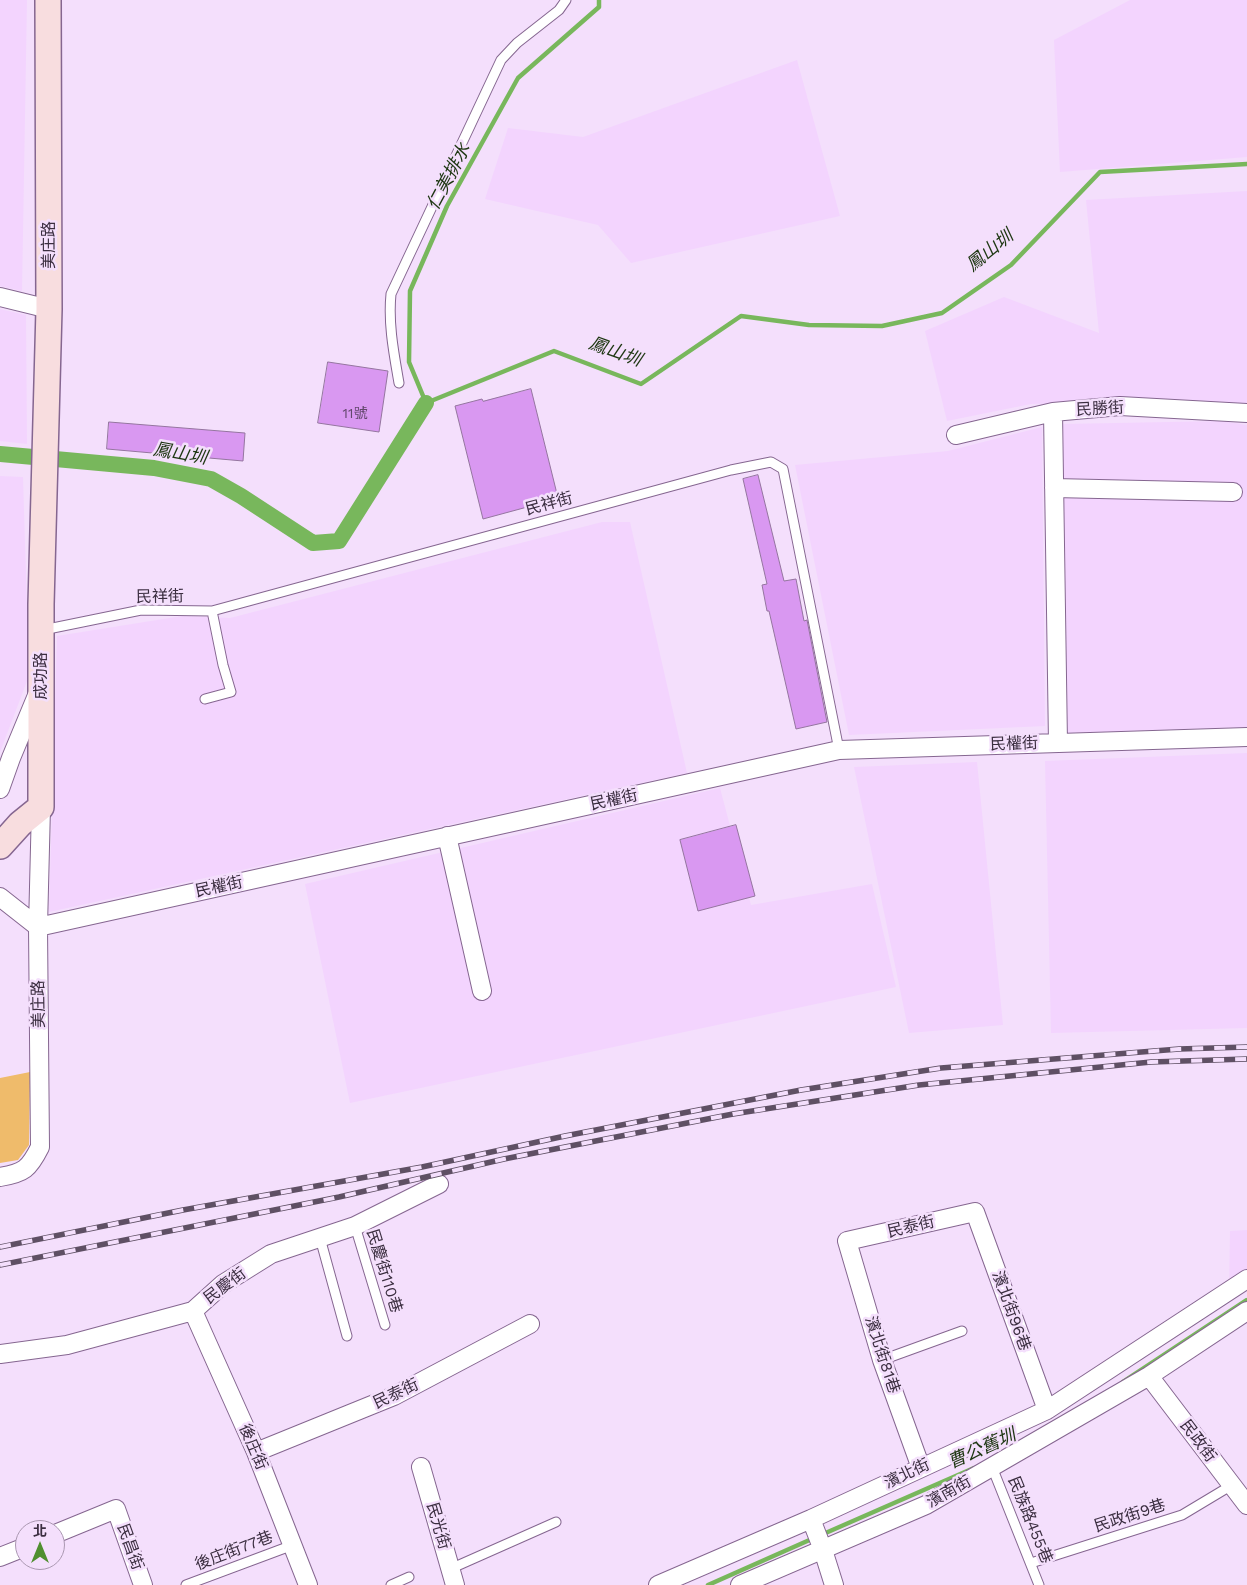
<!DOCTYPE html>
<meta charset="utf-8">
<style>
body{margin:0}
#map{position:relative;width:1247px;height:1585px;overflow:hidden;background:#f4dffc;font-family:"Work Sans","Noto Sans TC",sans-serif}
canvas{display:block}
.north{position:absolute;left:15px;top:1520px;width:50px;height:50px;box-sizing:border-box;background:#f4dffc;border:1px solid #aa98b1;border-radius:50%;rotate:0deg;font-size:14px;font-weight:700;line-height:20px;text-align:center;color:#3b2e40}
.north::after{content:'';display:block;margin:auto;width:18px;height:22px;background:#508f30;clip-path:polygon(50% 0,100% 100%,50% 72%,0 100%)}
</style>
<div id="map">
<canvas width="1247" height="1585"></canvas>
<div class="north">北</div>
</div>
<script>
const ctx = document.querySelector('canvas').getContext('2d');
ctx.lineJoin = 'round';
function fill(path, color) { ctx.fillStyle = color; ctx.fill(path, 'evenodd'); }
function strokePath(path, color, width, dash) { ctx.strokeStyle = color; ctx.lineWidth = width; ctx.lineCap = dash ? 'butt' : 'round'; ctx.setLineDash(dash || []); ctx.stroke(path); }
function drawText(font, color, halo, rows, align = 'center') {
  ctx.font = font + ' "Work Sans","Noto Sans TC",sans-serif'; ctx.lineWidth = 5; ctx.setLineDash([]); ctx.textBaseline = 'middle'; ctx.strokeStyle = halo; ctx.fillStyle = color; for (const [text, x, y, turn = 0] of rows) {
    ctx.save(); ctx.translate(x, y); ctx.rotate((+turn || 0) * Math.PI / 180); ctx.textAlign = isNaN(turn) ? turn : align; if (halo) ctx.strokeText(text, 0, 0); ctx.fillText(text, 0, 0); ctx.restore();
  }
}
fill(new Path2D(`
 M0,0H27L22,291L0,286Z
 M1130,0H1247V157L1060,172L1054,40Z
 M797,60L840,216L631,263L598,225L485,199L508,128L583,137Z
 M1247,191V409L1196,401L1031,404L947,421L925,331L1004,297L1099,333L1086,200Z
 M0,309L26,315L27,444L0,441Z
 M1222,421L1247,425V727L1068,733L1063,424Z
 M1042,427L1045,726L849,735L795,465L948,451Z
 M0,476L23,477L29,676L0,752Z
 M602,522H630L687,773L49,912L57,636L182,616L230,618Z
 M1247,753V1028L1051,1033L1045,761Z
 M977,762L1003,1025L909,1033L854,767Z
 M720,788L751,905L872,884L896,987L350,1103L305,884Z
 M1247,1230V1283L1229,1293L1230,1231Z`), '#f3d4fe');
fill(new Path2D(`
 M30,1072L29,1145L18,1160L0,1163V1078Z`), '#efbb6b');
strokePath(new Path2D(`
 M599,0V7L518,78L447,206L410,291L409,362L426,403L554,351L641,384L741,316L809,325L882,326L942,313L1011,265L1100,172L1247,164
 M1123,1382L1247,1300
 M821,1535L974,1468
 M708,1585L814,1538`), '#78b75c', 4.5);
strokePath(new Path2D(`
 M0,454L154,468L211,479L241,496L313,543L339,541L426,403`), '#78b75c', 16);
const building = new Path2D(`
 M328,362L388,371L379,432L318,423Z
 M531,389L559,502L532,509L531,506L483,519L455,406L482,399L483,401Z
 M109,422L245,433L243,461L107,449Z
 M758,475L784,581L796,579L804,621L807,620L827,722L796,729L769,611H767L762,585L767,584L743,479Z
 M736,825L755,896L698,911L680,840Z`);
fill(building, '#d998f1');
strokePath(building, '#94759f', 1);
const lane = new Path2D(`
 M399,383C394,354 388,324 391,294L501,60L517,43L559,10L566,0
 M43,630L141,610L212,611L731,470L771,462L783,469L839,750
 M205,699L231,692L223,665L212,611
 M355,1226L385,1325
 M320,1238L347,1336
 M882,1360L962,1331
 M992,1467L1039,1585
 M1031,1563L1182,1515L1232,1485
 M450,1569L556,1522
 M186,1585L293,1545
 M391,1585L409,1577`);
const street = new Path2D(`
 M0,297L49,309
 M1053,412L1058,743
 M956,435L1053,412L1120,406L1247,413
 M1054,488L1233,492
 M0,789L11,758L38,693
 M447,836L482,991
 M0,897L38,927L839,750L1247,737
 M0,1177C24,1173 29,1169 40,1147L38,927L41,807
 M193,1311L256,1452L308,1585
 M0,1354L67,1345L193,1311L223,1284L271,1254L355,1226L439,1184
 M1149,1376L1247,1505
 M256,1452L394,1396L530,1324
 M421,1467L455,1585
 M921,1468L882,1360L847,1241L975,1212L1047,1410
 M811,1519L823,1550L834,1585
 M55,1534L116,1509L143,1585
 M0,1557L25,1547
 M658,1585L811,1519L1047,1410L1247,1279
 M740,1585L926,1505L1149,1376L1247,1311`);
const secondary = new Path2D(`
 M0,846L20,824L41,807V604L49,309L48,0`);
strokePath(lane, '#856690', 11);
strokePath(street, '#856690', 20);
strokePath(secondary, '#856690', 28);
strokePath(lane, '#fff', 9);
strokePath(street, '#fff', 18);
strokePath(secondary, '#f8dddf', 25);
const rail = new Path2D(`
 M0,1247L183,1210L422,1167L565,1136L801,1090L941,1068L1179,1049L1247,1047
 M0,1265L339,1197L504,1159L733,1114L919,1085L1151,1062L1247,1059`);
strokePath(rail, '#5f5064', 5.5);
strokePath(rail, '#f4dffc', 4, [11]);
drawText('14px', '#62486c', null, [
 ["11號",355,414]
]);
drawText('16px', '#3b2e40', '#f4dffc', [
 ["美庄路",49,245,-90],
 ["民勝街",1100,409,-3],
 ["民祥街",549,504,-15],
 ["民祥街",160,597,-1],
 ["成功路",41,676,-90],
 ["民權街",1014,744,-2],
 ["民權街",614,800,-12],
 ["民權街",219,887,-12],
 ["美庄路",39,1004,-91],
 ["民泰街",911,1227,-13],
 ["民慶街110巷",384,1271,73],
 ["民慶街",225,1286,-37],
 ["濱北街96巷",1011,1311,70],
 ["濱北街81巷",882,1355,72],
 ["民泰街",396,1394,-25],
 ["民政街",1198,1441,53],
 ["後庄街",253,1447,67],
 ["濱北街",907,1474,-25],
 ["濱南街",949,1492,-29],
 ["民政街9巷",1130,1516,-18],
 ["民族路455巷",1030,1520,68],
 ["民光街",438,1526,74],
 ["民昌街",130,1547,70],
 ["後庄街77巷",234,1551,-21]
]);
drawText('italic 18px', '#1e3712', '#f4dffc', [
 ["仁美排水",449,177,-62],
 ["鳳山圳",990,251,-39],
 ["鳳山圳",615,352,20],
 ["鳳山圳",180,454,10],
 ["曹公舊圳",982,1449,-24]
]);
</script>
